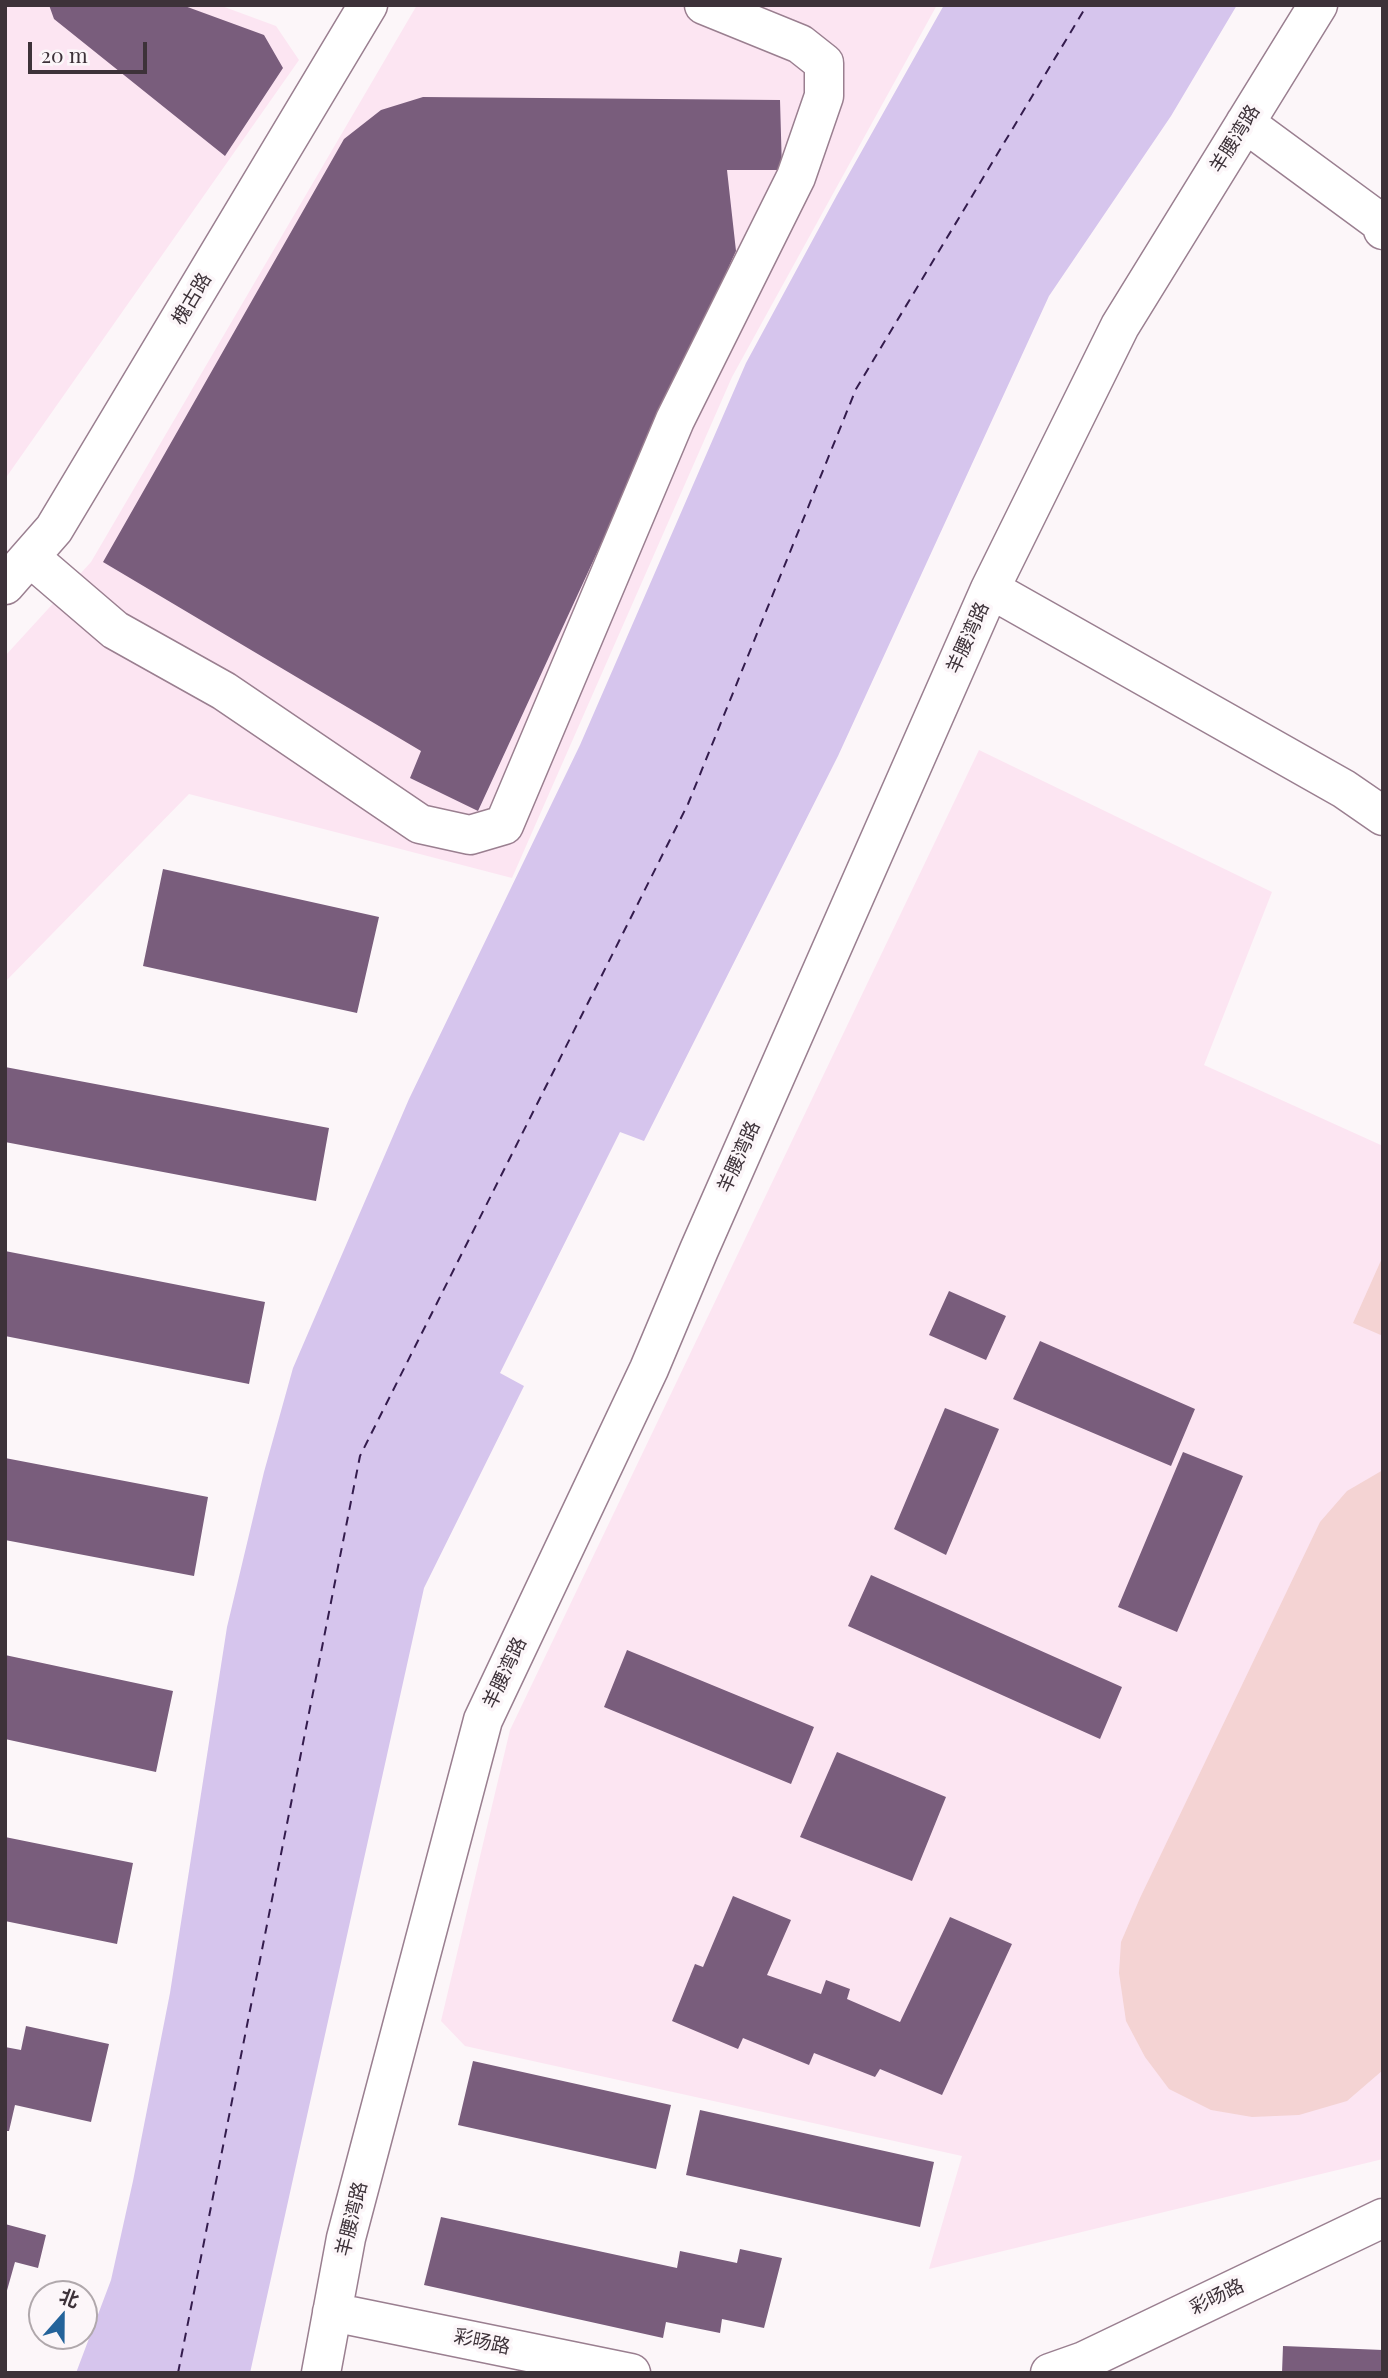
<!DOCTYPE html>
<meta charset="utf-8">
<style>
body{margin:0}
#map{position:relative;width:1388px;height:2378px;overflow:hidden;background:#fcf6f9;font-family:"Playfair Display","Noto Sans SC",serif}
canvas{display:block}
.frame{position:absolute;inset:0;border:7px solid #3d3239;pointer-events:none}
.north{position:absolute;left:28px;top:2280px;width:70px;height:70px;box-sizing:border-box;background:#fcf6f9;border:2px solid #b0a8ac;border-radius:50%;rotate:21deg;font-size:19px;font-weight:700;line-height:28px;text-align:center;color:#3d3239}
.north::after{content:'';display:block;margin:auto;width:24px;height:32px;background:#24639a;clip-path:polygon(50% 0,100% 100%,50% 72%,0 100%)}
.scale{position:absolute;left:28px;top:42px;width:119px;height:32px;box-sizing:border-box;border:4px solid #3d3239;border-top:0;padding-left:9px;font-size:21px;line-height:24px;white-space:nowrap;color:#3d3239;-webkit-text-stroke:5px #fcf6f9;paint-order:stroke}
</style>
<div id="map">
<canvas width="1388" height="2378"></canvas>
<div class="frame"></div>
<div class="north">北</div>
<div class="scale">20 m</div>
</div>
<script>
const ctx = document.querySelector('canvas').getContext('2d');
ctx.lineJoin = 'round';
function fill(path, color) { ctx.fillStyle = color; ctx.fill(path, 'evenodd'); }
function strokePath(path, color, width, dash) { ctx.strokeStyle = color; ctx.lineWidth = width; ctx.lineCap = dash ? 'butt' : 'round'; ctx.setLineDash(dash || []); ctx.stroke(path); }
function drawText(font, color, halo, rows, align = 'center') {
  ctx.font = font + ' "Playfair Display","Noto Sans SC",serif'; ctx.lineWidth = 7; ctx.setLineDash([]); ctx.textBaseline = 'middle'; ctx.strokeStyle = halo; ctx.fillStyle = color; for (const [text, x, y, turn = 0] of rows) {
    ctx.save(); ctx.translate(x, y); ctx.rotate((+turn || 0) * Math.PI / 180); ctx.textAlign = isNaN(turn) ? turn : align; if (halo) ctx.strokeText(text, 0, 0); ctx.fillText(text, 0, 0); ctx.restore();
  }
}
fill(new Path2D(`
 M5,5H219L276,26L299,60L5,479Z
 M417,5H937L732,377L512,878L189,794L5,982V656L91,562Z
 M979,750L1272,892L1204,1065L1383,1146V2159L929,2269L962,2156L465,2046L441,2021L510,1730Z`), '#fce5f2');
fill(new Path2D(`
 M1383,1256V1336L1353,1323Z
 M1383,1470V2070L1347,2101L1299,2115L1252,2117L1211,2110L1169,2089L1145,2057L1126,2021L1119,1973L1121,1942L1140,1898L1320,1522L1347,1491Z`), '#f4d3d3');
fill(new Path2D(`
 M944,5H1237L1171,116L1049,296L838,756L644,1141L620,1132L500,1373L524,1386L424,1588L250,2373H76L111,2280L133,2181L170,1993L227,1627L264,1472L293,1368L409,1099L580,745L746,363L837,195Z`), '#d6c5ed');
strokePath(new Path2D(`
 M178,2373L360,1456L688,804L856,389L1087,5`), '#341c4d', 2, [9, 7]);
fill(new Path2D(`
 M49,5H182L264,35L283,68L225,156L54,19Z
 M423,97L780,100L782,170H727L736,251L478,811L410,778L421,751L103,562L344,139L381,110Z
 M163,869L379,917L357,1013L143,966Z
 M5,1067L329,1128L316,1201L5,1142Z
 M5,1251L265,1302L249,1384L5,1336Z
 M949,1291L1006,1316L986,1360L929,1335Z
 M1040,1341L1195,1409L1171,1466L1013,1399Z
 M945,1408L999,1429L946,1555L894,1529Z
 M1183,1452L1243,1476L1177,1632L1118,1607Z
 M5,1458L208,1497L194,1576L5,1540Z
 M871,1575L1122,1687L1100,1739L848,1626Z
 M627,1650L814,1727L791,1784L604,1707Z
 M5,1655L173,1691L156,1772L5,1739Z
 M837,1752L946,1797L912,1881L800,1837Z
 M5,1837L133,1863L117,1944L5,1921Z
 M733,1896L791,1920L767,1975L821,1994L826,1980L850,1989L847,1999L900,2022L950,1917L1012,1944L942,2095L880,2069L875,2077L814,2053L809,2065L743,2038L738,2049L672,2021L695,1964L703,1967Z
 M26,2026L109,2044L91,2122L15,2105L9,2131H5V2047L21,2050Z
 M473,2061L671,2105L656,2169L458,2125Z
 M700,2110L934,2162L920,2227L686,2175Z
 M441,2217L677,2268L680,2251L737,2263L740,2249L782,2258L764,2328L722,2319L720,2333L666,2322L663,2338L424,2285Z
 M5,2224L46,2235L38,2268L15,2262L6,2294Z
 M1283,2346L1383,2350V2373H1282Z`), '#795d7c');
const minor = new Path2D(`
 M1245,123L1381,223L1383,230
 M31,558L115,630L224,691L420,824L470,835L504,825L675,420L796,177L824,96V63L800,44L704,5
 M5,585L54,529L368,5
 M990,589L1344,789L1383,816
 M332,2312L631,2373
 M321,2373L346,2238L483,1720L649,1369L699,1250L990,589L1120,326L1318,5
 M1050,2373L1084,2361L1383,2218`);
strokePath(minor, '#9a7f90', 41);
strokePath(minor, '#fff', 38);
drawText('19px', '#3d3239', '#fcf6f9', [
 ["羊腰湾路",1235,139,-58],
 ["槐古路",192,299,-59],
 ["羊腰湾路",968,638,-66],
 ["羊腰湾路",739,1157,-66],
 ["羊腰湾路",505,1673,-65],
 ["羊腰湾路",352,2219,-76],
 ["彩旸路",1217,2297,-26],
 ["彩旸路",482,2342,12]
]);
</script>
